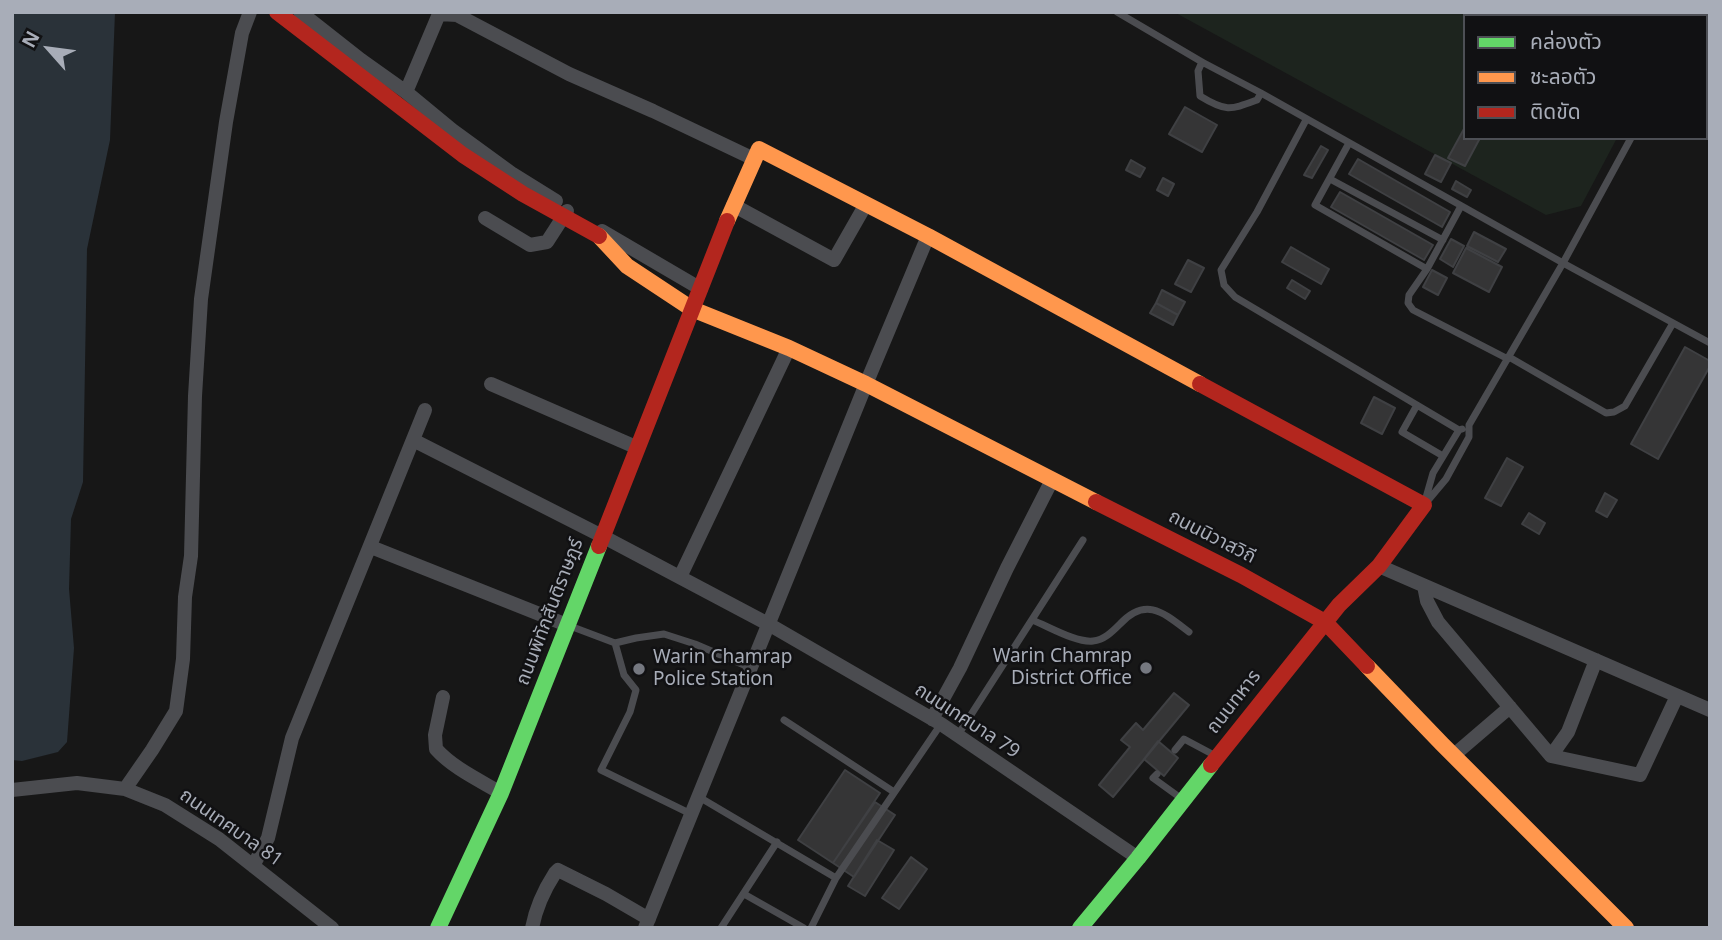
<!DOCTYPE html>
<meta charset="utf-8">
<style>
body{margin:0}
#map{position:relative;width:1722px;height:940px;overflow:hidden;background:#171717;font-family:"Noto Sans","Noto Sans Thai",sans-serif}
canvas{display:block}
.frame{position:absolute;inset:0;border:14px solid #a8adb8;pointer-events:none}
.legend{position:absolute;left:1463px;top:14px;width:245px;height:126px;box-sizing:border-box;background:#111113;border:2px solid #4d4f55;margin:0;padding:9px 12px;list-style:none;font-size:21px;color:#a8adb8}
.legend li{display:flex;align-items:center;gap:14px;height:35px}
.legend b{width:35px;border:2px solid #4d4f55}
.north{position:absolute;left:14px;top:14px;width:70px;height:70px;-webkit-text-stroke:5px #111113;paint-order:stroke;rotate:298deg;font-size:19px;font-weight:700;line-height:28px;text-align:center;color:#a8adb8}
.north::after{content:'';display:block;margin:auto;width:24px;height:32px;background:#a8adb8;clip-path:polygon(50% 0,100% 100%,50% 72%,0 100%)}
</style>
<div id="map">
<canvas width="1722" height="940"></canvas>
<div class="frame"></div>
<ul class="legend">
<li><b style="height:9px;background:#63d668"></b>คล่องตัว</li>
<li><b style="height:9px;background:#ff974d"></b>ชะลอตัว</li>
<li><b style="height:9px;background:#b3261e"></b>ติดขัด</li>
</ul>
<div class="north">N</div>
</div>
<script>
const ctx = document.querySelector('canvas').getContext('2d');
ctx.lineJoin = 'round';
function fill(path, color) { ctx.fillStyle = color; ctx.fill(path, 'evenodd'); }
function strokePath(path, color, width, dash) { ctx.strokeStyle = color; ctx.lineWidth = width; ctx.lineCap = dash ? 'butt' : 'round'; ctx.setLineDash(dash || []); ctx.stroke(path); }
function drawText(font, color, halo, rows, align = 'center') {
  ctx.font = font + ' "Noto Sans","Noto Sans Thai",sans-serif'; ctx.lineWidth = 5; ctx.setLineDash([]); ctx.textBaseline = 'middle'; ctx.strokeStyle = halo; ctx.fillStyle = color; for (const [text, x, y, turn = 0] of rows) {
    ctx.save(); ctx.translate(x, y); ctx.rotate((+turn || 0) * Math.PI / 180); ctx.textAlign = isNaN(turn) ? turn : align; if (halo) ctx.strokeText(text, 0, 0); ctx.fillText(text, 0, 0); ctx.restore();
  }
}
fill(new Path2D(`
 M1174,12H1685L1683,16H1465V138H1617L1581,206L1546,215Z`), '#1d241e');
fill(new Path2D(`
 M12,12H115L110,140L87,249L83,482L71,519L69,589L74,648L67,742L58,752L22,761L12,760Z`), '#2a3239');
const building = new Path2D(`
 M1185,107L1217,125L1202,152L1169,134Z
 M1465,127V138H1480L1465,166L1448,158Z
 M1321,146L1328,150L1312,178L1304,175Z
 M1435,155L1451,163L1441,182L1425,174Z
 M1358,159L1450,212L1442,227L1349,174Z
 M1131,160L1145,168L1140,177L1126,170Z
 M1163,178L1174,184L1168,196L1157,190Z
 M1456,181L1471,190L1467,197L1452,189Z
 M1340,192L1433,245L1424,260L1331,207Z
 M1474,232L1506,249L1498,262L1467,246Z
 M1451,239L1464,246L1453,267L1440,259Z
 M1291,247L1329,269L1321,284L1282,262Z
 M1466,248L1502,267L1489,292L1453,273Z
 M1188,260L1204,268L1191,292L1175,284Z
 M1432,270L1447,278L1438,295L1423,287Z
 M1292,280L1310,291L1305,299L1287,288Z
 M1162,290L1185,302L1178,315L1156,303Z
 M1156,303L1178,315L1173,325L1150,313Z
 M1685,347L1710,361V366L1658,459L1631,444Z
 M1374,397L1395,408L1382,434L1361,423Z
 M1507,458L1523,467L1501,506L1485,498Z
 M1605,493L1617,500L1607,517L1596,511Z
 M1529,513L1545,523L1539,534L1522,524Z
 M1174,693L1189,705L1113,797L1099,785L1130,747L1121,740L1136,723L1143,730Z
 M1158,741L1178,758L1164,776L1144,759Z
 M845,770L880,793L833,863L798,840Z
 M875,802L895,815L854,877L833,863Z
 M877,840L894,850L865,896L848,886Z
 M911,857L927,869L899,909L882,898Z`);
fill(building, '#353536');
strokePath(building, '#3f4043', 2);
strokePath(new Path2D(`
 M1117,12L1202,62L1261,93L1563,263L1710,343
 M1697,16L1699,12
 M1202,62L1198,71L1200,96C1226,112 1230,110 1257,100L1261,93
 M1706,67L1710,69
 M1306,120L1257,212L1221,270L1224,285L1235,297L1459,430
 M1349,143L1315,205L1427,269
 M1330,179L1443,240
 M1461,206L1427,269L1409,295L1408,303L1413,310L1508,359
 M1509,357L1606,413L1614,412L1625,406L1673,323
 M1417,405L1402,432L1443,456
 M1425,501L1433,473L1459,430L1462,429
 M1425,504L1446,479L1469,437V425L1563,263L1631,138
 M1032,620C1048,626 1076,643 1093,641C1104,640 1112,632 1120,624C1146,596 1164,613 1189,632
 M570,626L615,643L636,638L664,634L695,644L751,668
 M615,643L624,675L636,690L630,712L601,770L691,814
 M784,720L894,792
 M958,735L1083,540
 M1175,750L1184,739L1214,755
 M1157,774L1153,778L1182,799
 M699,797L836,878L941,724
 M744,894L804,928
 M721,928L777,842
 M811,928L836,878`), '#4b4c50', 7);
strokePath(new Path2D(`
 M300,12L361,60L406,92L452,130L511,173L556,201
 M406,92L439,14L457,15L569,74L653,111L754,159
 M733,205L834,260L866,204
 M485,218L530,245L547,242L567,211
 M602,231L701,289
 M491,384L638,448
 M413,440L602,536L770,625L941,724L1138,858
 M371,547L567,625
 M1379,566L1710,710
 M680,577L789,348
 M1424,586L1427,601L1438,622L1551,756L1568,732L1596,660
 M443,697L435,735L436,749C453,768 479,780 501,793
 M932,719L960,668L1007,568L1052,480
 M1454,755L1510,707
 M1551,756L1640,775L1677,696
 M125,789L152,750L176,711L183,659L185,597L191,556L195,396L201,299L226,122L242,33L250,12
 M12,790L77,783L125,789L165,805L219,839L332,928
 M253,866L268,838L292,738L425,410
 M532,928C536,907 544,890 555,873L558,870L606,894L649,919
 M645,928L866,384L928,236`), '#4b4c50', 14);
strokePath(new Path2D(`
 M438,928L501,793L599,546
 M1080,928L1138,858L1211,765`), '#63d668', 16);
strokePath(new Path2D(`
 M727,221L759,149L928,236L1200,384
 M599,236L627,266L692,309L789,348L866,384L1096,502
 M1367,666L1442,744L1626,928`), '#ff974d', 16);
strokePath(new Path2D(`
 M1200,384L1424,505L1379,566L1339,605L1211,765
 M1096,502L1241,575L1325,622L1367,666
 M599,546L727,221`), '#b3261e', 16);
strokePath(new Path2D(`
 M277,12L463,155L523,194L599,236`), '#b3261e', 16);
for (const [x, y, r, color] of [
 [1146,668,7,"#757880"],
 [639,669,7,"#757880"]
]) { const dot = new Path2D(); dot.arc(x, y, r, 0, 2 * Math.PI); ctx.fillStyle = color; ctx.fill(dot); strokePath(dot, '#111113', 2.5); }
drawText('19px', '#a8adb8', '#111113', [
 ["ถนนนิวาสวิถี",1212,537,27],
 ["ถนนพิทักสันติราษฎร์",550,612,-69],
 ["ถนนทหาร",1234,702,-52],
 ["ถนนเทศบาล 79",967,721,33],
 ["ถนนเทศบาล 81",231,828,35]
]);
drawText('19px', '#a8adb8', '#111113', [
 ["Warin Chamrap",1132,657],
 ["District Office",1132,679],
 ["Warin Chamrap",653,658,"left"],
 ["Police Station",653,680,"left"]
], 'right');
</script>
